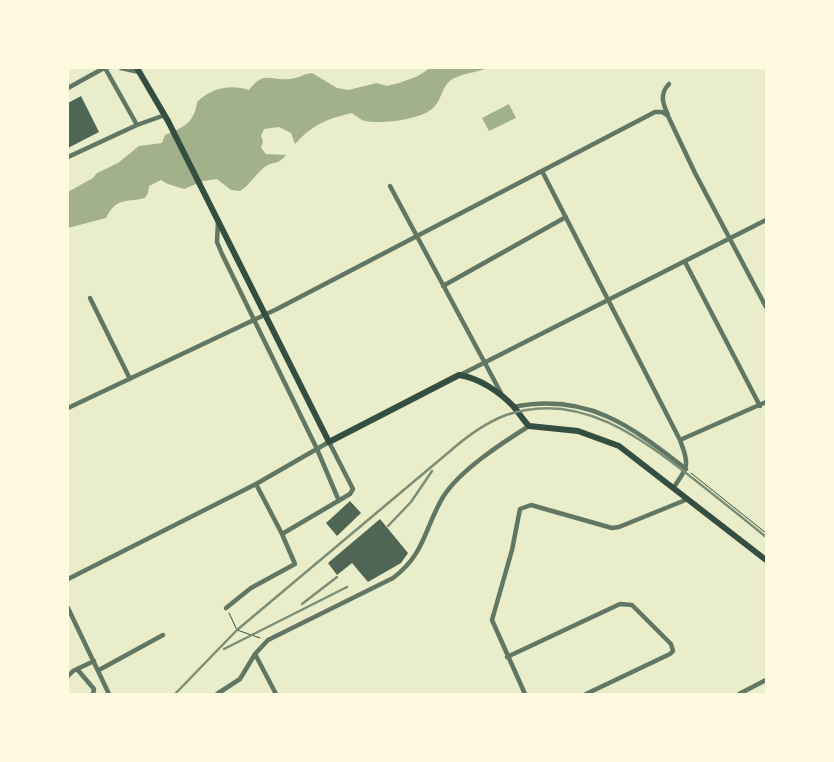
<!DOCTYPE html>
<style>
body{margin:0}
#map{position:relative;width:834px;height:762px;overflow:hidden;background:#e9edc9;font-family:"Golos Text",sans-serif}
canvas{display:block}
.frame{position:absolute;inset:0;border:69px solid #fefae0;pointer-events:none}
</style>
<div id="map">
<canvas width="834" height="762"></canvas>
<div class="frame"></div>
</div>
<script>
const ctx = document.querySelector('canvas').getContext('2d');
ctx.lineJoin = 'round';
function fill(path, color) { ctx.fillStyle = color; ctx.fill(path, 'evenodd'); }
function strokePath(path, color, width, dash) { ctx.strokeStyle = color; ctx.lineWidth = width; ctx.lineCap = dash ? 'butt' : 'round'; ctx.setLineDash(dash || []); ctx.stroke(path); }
fill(new Path2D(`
 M430,68H487C476,73 461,73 451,80C441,87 442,101 432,109C418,120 383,124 365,121C361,120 356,116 352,113C327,119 313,124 295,144L291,133L279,127L264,129L261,136L263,141L261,148L266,154L286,155C278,165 275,161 266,166C256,173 251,184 240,191L231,190L217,179L203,181L184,189L168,184L161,180L149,186L148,193L145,198C124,203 117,197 106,218L68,228V192L93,178L97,173L118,163L139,146L162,143L165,135C183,128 195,122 197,102C212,88 229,84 249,90C264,70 270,81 289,79C296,79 304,74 312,73L337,88L348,90L377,83L387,86L399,83L418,76Z
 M509,104L516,118L489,131L482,118Z`), '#a3b18a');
fill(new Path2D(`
 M81,96L99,132L68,148V103Z
 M350,501L361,513L337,536L326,523Z
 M380,519L408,553L401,563L368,582L352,563L337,575L328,563Z`), '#4f6655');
strokePath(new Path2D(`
 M691,473L766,533
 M229,613L237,630L260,638`), '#344e41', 1);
strokePath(new Path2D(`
 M105,68L137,125
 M121,68L139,72
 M68,88L104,68
 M668,115C663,104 659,94 669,84
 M68,157L137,125L165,115
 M542,171L680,440C689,465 689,465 674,487
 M390,186L501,393
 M218,221L217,242L222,254L317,449L339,501
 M685,262L760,406
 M443,286L566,217
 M90,298L130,379
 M460,375L766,220
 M513,407C587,392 631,426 686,469
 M68,408L277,309L655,112H662L668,116L695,173L766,307
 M680,440L766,402
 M68,579L256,484L329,442L353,489L350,494L282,534L256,484
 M68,608L109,694
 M226,608L251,588L295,564L282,534
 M255,654L276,694
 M507,657L620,604L632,605L671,644L673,651L670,654L586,694
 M77,669L94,689L93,694
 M99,670L163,635
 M68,676L73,671L94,661
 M217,694L240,679L255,654L268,640L393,578C425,554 424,529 443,497C460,470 502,443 529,426
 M525,694L492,620L512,550L520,509L531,505L612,528L619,527L688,499
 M739,694L766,680`), '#617663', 4.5);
strokePath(new Path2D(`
 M137,68L168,121L329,442L459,375C479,378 500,392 514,407C519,413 523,420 529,426L578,431L619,446L766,560`), '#344e41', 6);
strokePath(new Path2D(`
 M388,526L411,502L432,471
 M302,604L337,577
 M224,649L347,587
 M175,694L237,630L449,452C466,437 485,423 506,415C580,390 641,438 695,480C719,499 743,518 766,537`), '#7c8e77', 2.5);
</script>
